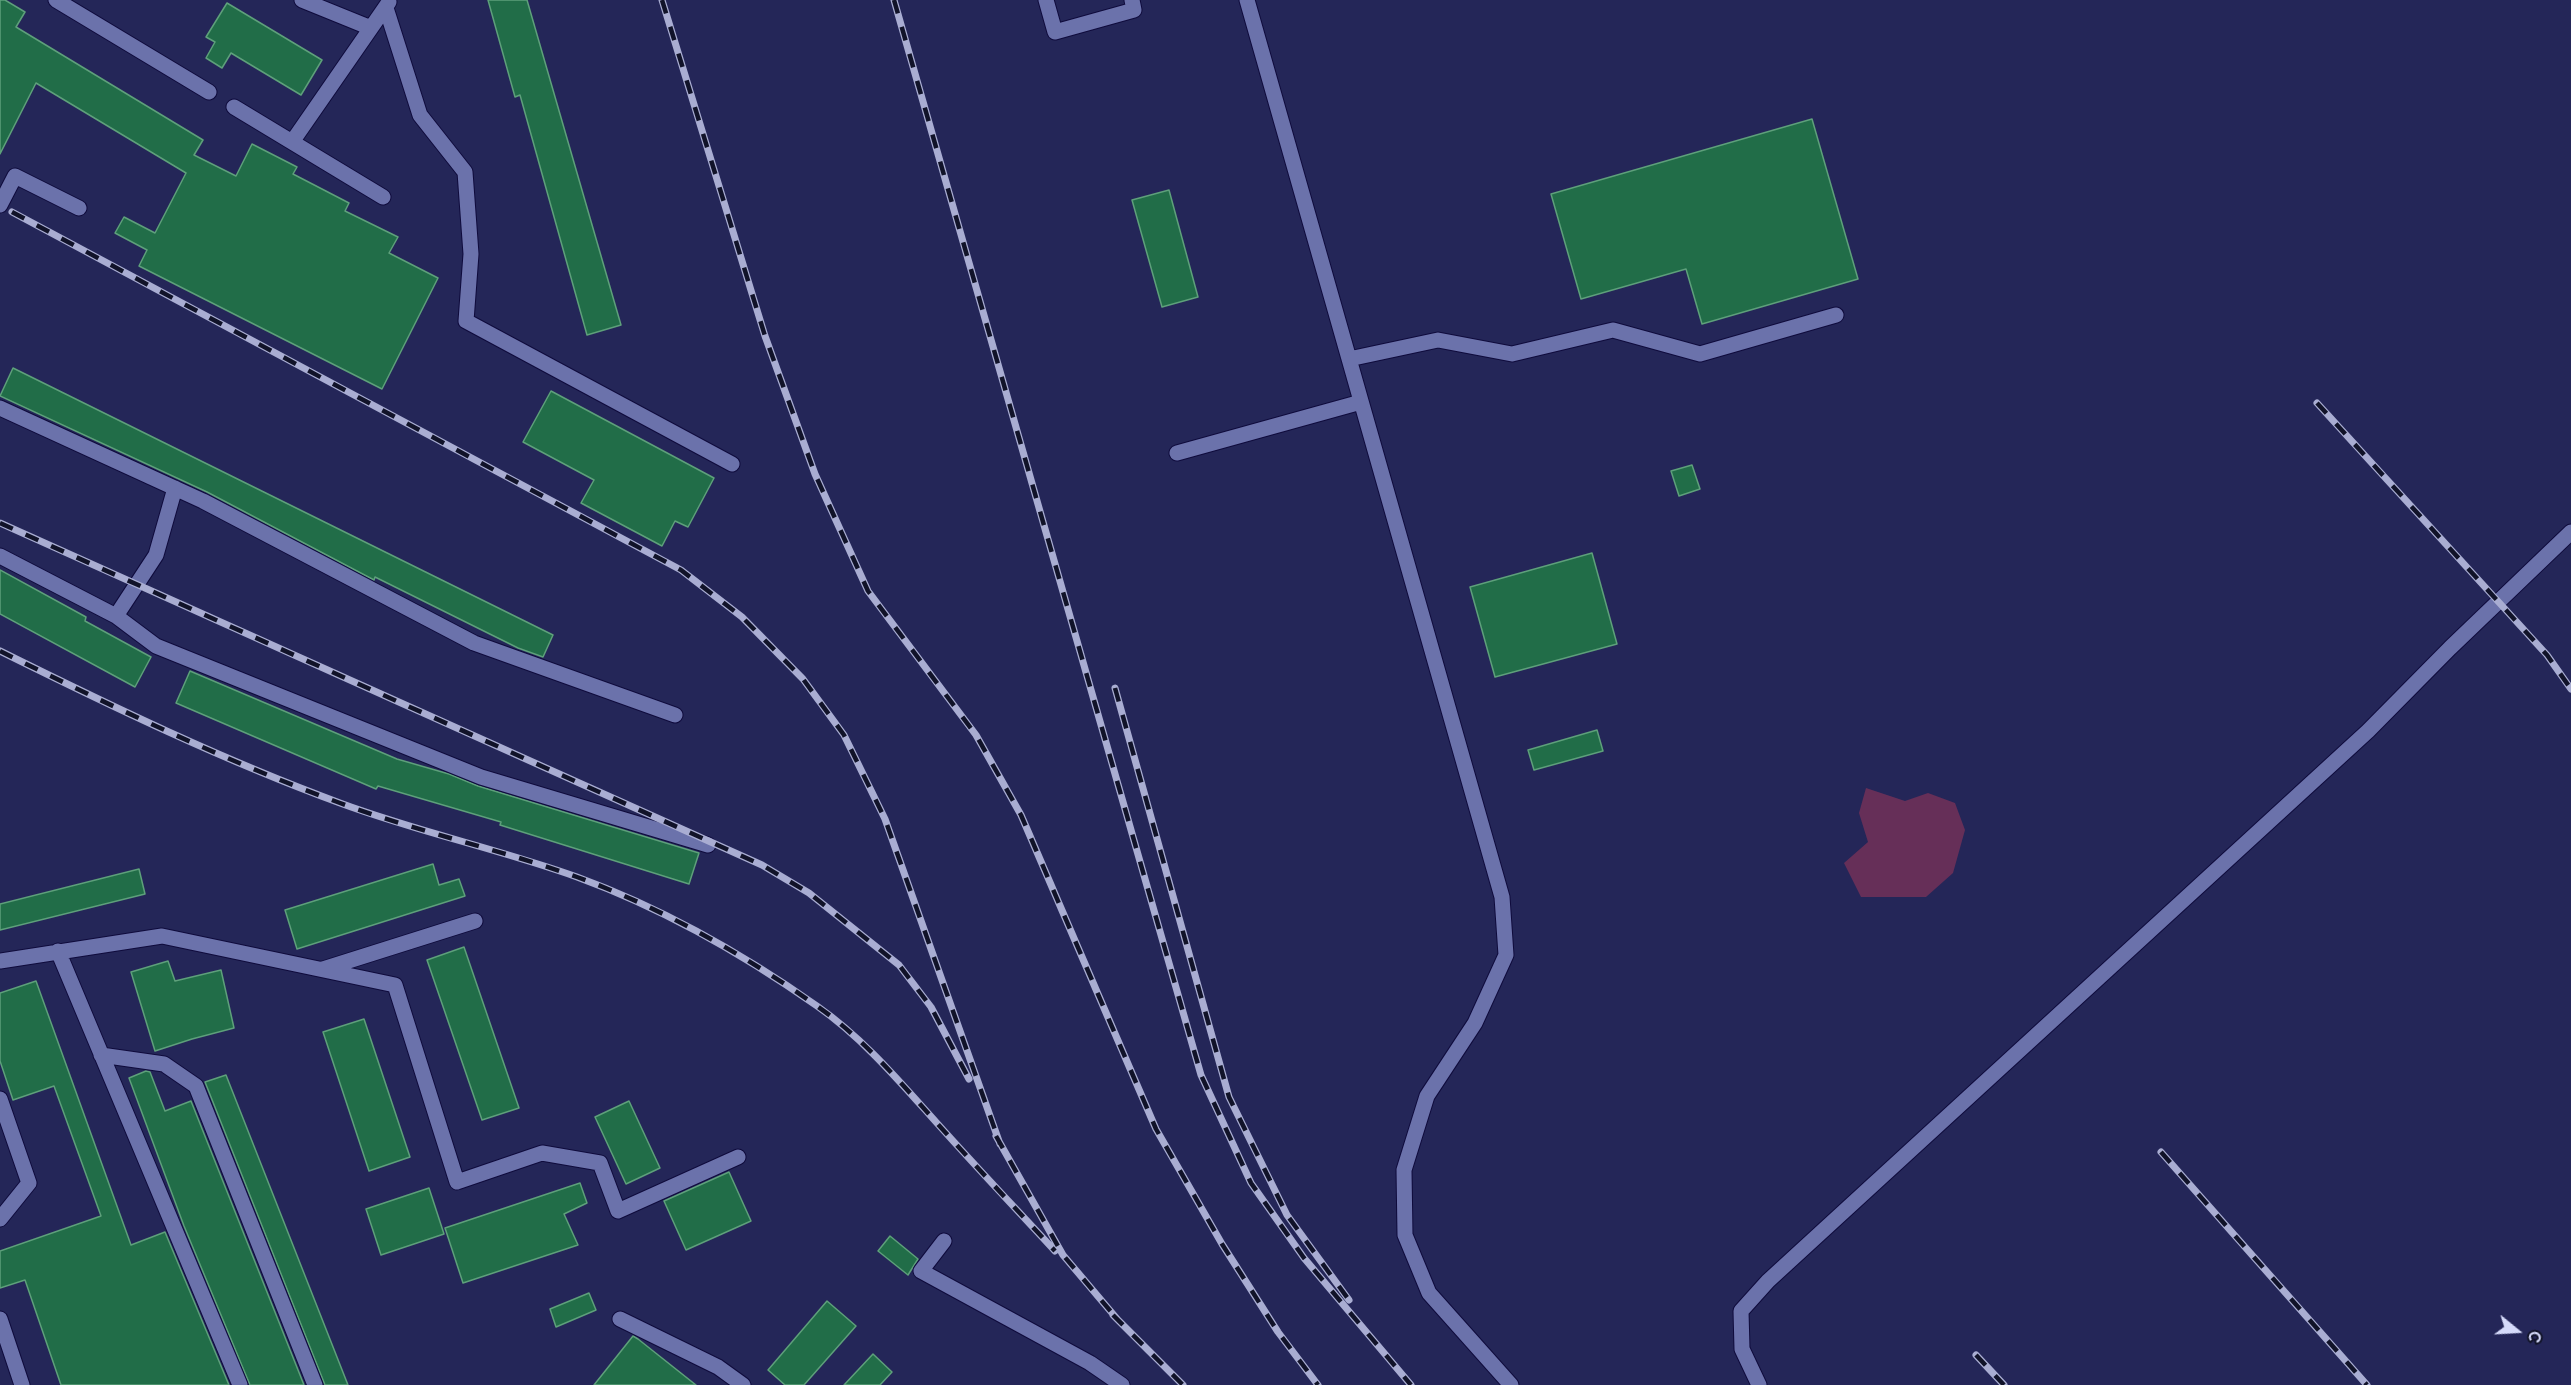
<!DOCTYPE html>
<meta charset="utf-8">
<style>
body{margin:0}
#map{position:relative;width:2571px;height:1385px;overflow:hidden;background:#242658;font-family:Raleway,sans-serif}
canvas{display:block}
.north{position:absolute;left:2487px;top:1301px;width:60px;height:60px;-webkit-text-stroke:4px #111329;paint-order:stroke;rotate:108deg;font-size:16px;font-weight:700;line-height:24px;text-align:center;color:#d5dafa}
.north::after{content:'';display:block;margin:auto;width:21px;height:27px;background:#d5dafa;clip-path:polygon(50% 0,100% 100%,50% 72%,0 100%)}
</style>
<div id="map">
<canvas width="2571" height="1385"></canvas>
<div class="north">С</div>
</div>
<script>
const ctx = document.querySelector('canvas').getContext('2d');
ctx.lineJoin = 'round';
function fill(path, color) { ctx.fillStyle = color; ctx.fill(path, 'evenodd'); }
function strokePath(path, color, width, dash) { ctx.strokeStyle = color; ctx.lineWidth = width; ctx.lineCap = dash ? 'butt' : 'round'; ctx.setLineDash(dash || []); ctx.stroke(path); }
fill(new Path2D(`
 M1866,788L1905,801L1928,793L1955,803L1965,830L1953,873L1926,897H1861L1844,863L1868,842L1859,813Z`), '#662f58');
const building = new Path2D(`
 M0,0H5L25,12L16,27L203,140L194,155L236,176L252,144L297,167L293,174L349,203L345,211L398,237L389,253L438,278L382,389L139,266L147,250L115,233L124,217L155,233L186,173L36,83L0,154Z
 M488,0H527L621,325L587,335L520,95L515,97Z
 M227,3L322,60L301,95L231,53L222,68L206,58L215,42L206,37Z
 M1812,119L1858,279L1702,324L1686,269L1581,299L1551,194Z
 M1169,190L1198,297L1162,307L1132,200Z
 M13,368L553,635L543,657L518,648L375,577L374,580L207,492L0,396Z
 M551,391L714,478L688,527L675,521L662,546L581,503L594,480L523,442Z
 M1692,465L1700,489L1679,496L1671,471Z
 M1592,553L1617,644L1495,677L1470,587Z
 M0,570L86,617L85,621L151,657L135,687L0,614Z
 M190,671L397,759L449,774L478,786L699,853L689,884L500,825L501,822L378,786L376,789L176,703Z
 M1597,730L1603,751L1534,770L1528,750Z
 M433,864L439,885L459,879L465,896L297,949L285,910Z
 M139,869L145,894L0,930V904Z
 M464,947L519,1108L482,1120L427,960Z
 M168,961L175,981L221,970L234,1028L192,1039L155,1051L131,972Z
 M36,981L131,1245L165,1232L229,1385H61L25,1280L0,1288V1251L101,1216L54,1086L13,1100L0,1061V993Z
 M364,1019L410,1157L369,1171L323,1032Z
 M146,1071L150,1072L165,1111L191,1101L304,1385H250L184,1226L129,1078Z
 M226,1075L348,1385H325L205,1082Z
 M629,1101L660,1168L626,1184L595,1117Z
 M729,1172L751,1221L686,1250L664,1201Z
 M580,1183L587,1203L564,1214L578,1245L463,1283L445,1228Z
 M429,1188L444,1234L381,1255L366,1209Z
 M890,1236L918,1259L908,1275L878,1251Z
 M589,1293L596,1310L556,1327L550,1309Z
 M827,1301L856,1326L804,1385H785L768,1370Z
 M633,1336L638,1339L696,1385H594Z
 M873,1354L892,1372L880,1385H844Z`);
fill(building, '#216d48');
strokePath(building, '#5ea07b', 1.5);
const minor = new Path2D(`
 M56,0L209,92
 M302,0L371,28
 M1046,0L1055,32L1134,10L1132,0
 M1247,0L1502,897L1506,955L1475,1023L1427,1096L1404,1170L1405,1235L1429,1293L1511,1385
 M386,8L420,115L465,172L471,254L466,321L732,464
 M234,107L383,197
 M292,142L389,2
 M0,205L15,176L79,208
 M1349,359L1438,340L1512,354L1613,330L1700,354L1836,315
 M0,408L203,501L474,643L675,715
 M1177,453L1361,402
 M0,556L116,616L156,646L481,777L708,845
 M116,616L156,555L175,488
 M58,951L240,1385
 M0,961L162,936L395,985L457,1182L542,1153L600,1163L618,1211L738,1157
 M323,969L475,921
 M101,1055L164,1064L196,1086L315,1385
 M0,1099L29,1183L0,1219
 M944,1241L921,1271L1090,1363L1122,1385
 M0,1319L22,1385
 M620,1319L718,1367L743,1385
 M1759,1385L1742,1349L1741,1311L1768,1281L2368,731L2450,648L2571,532`);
strokePath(minor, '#0f0b3c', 17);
strokePath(minor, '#6b72ab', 15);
const rail = new Path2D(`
 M662,0L765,336L815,474L868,591L976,735L1021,815L1156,1129L1222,1244L1278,1332L1318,1385
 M894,0L1201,1075L1251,1183L1304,1258L1411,1385
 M12,212L681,570L742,617L803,679L844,735L885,819L1000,1144
 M2317,403L2547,655L2571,689
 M0,523L762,865L809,893L899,965L931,1007L969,1079
 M0,651C111,706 223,760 340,803C418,832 499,849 577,877C662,908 743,954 817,1006C867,1041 905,1088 945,1132C981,1172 1018,1211 1055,1251
 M1115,688L1229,1097L1287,1215L1349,1300
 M996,1136L1063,1255L1118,1320
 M2161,1152L2367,1385
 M1113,1315L1183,1385
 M1976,1355L2004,1385`);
strokePath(rail, '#a9add2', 7);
strokePath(rail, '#111329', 4.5, [14]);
</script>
